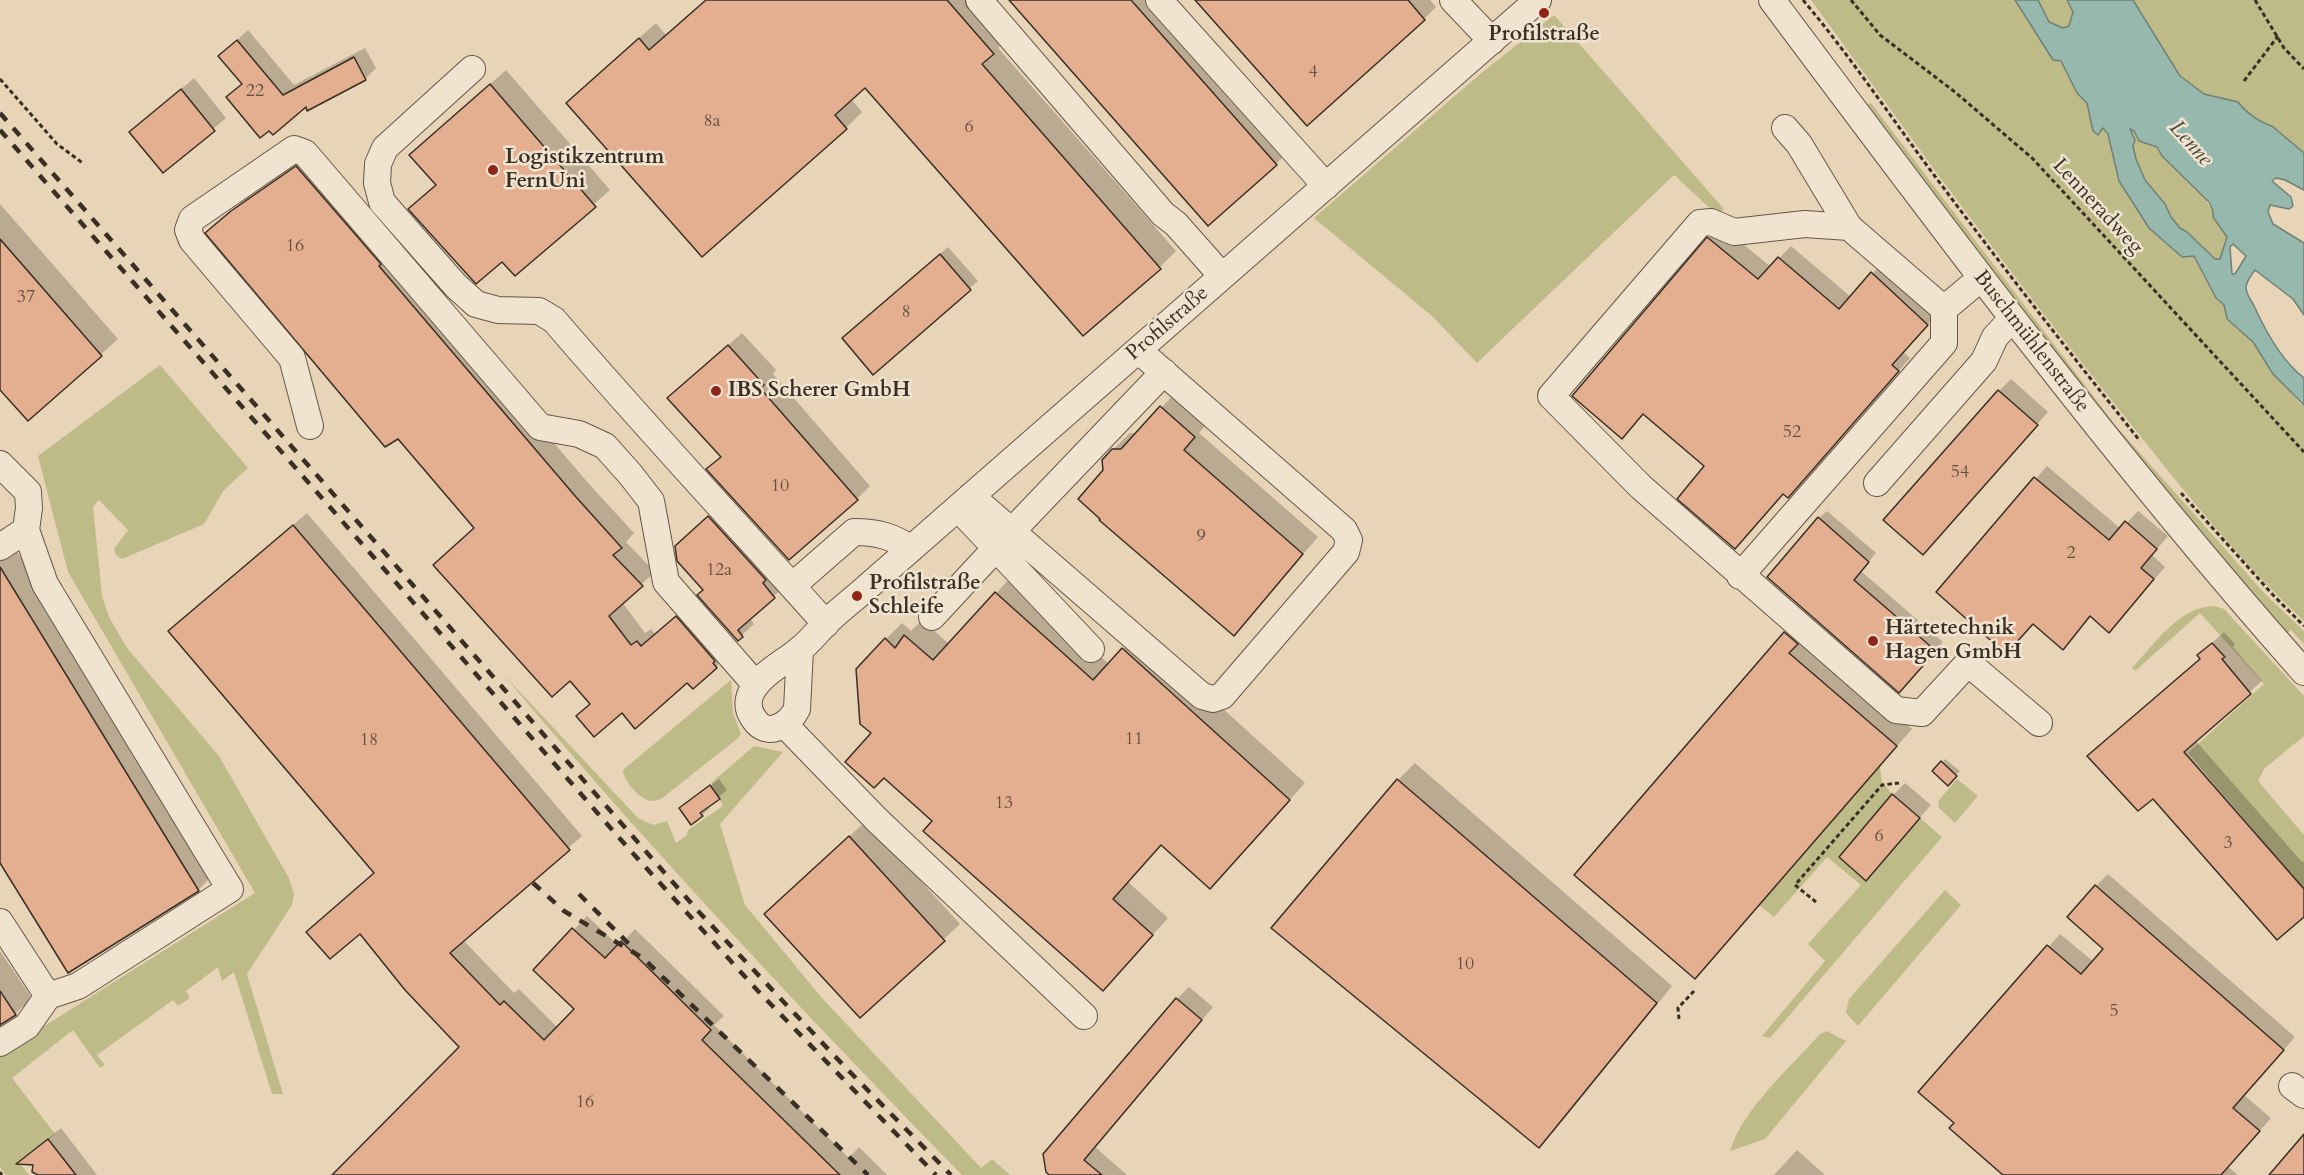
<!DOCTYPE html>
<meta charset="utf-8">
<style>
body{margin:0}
canvas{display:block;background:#e8d4b7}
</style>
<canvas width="2304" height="1175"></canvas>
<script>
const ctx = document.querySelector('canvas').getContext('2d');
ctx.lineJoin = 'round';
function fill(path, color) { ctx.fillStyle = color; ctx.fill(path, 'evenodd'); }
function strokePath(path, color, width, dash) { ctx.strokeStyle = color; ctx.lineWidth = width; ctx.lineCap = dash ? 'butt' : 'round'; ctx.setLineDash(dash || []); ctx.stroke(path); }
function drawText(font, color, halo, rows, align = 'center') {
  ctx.font = font + ' Cardo,serif'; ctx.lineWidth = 5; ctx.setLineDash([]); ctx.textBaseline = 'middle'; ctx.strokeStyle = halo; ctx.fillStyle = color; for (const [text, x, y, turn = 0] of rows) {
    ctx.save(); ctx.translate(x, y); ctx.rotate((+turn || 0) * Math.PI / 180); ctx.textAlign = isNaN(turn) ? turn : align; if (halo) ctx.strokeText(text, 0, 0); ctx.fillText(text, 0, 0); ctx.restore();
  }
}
fill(new Path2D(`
 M1811,0H2015L2053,60L2061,61L2077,93L2087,103L2093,131L2103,128L2108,134L2119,181L2194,256L2206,281L2224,305L2227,319L2253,342L2300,404L2304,405V621C2233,555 2174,478 2113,402C2053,327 1994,250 1936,172C1894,115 1853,57 1811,0Z
 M2038,0H2067L2073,12L2069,26L2063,28L2049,22Z
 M2133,0H2304V153L2272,126C2261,123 2245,112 2238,102L2204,94L2180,76Z
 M1554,15L1724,209L1717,215L1674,175L1477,363L1432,316L1314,218L1479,75Z
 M1871,103L2116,426L2266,595L2304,631V644L2291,630L2286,634L2109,427L2017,309L1866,105Z
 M2130,129L2134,131L2137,138L2158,147L2162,156L2203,195L2227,237L2220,259H2215L2187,232L2180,228L2171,217L2165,204L2145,180L2136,159Z
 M160,365L248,468L224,490L204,524L122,559L116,555L114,549L128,530L99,500L93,507L102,596L109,617L127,648L219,756L289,878L294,894L292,905L247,974L283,1094H272L234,972L222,981L218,967L186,991L190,998L178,1006L173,1000L97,1055L105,1065L100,1068L73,1030L12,1078L55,1134L19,1162L29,1175H6L0,1167V1054L255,893L68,572L38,456Z
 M2214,606L2224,609L2304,696V736L2264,769L2258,781L2304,835V889L2188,753L2264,684L2200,613L2135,671L2132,668C2154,645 2179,606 2214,606Z
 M502,673L638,818L653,825L667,821L676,843L687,835L688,830L723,806L711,783L754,746L783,752L720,824L745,905L822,998L981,1168L992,1159L1010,1175H962C803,1012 648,847 502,673Z
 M731,680L733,713L741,734L737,739L661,799C658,800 655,801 651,801C640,800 623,780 623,770Z
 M1880,766L1882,782L1892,794L1839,857L1867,881L1920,818L1942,837L1770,1038L1762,1036L1825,961L1808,944L1861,885L1827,857L1774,917L1759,905Z
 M1957,779L1978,796L1955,823L1938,807L1939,800Z
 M1945,890L1961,905L1858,1026L1846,1013L1849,999Z
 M1827,1031L1846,1041L1765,1139L1730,1151C1743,1108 1791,1067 1820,1034Z`), '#bebb89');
const water = new Path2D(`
 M2015,0H2038L2049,22L2063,28L2069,26L2073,12L2067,0H2133L2180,76L2204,94L2238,102C2245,112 2261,123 2272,126L2304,153V190L2285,180L2276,178L2272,181L2291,197L2293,206L2289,209L2270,205L2268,212L2273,224L2304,243V315L2293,299L2255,270C2251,275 2247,280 2246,287C2246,295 2252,301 2255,308C2266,332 2283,362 2304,378V405L2273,374L2253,342L2227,319L2224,305L2216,298L2194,256L2182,257L2149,228L2119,181L2108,134L2103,128L2098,135L2093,131L2087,103L2077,93L2061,61L2053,60ZM2130,129L2134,131L2139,141L2157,147L2162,156L2209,202L2213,211V217L2227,237L2220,259H2215L2187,232L2180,228L2171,217L2165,204L2145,180L2136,159L2133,146L2135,140ZM2233,244L2246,256L2235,274H2232L2230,247Z`);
fill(water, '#97b8ad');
strokePath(water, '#718176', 1.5);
fill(new Path2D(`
 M706,0H977L1009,37L998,48L1176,251L1160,267L866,86L851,99L862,112L846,128L584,87L656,23L666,35Z
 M1011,0H1154L1288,152L1276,164Z
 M1197,0H1430L1436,7L1424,19Z
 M248,30L294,85L365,48L376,68L365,79L306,105L239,87L243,83L220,56Z
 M506,70L610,190L515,274L502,260L410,209L437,184L411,155Z
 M194,78L226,118L163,171L131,132Z
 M310,154L391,252L589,484L634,533L626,542L655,572L622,602L645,633L651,629L655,634L690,604L729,654L716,667L622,711L591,703L476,528L399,437L207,233L246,198Z
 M0,204L118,339L28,419L0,387Z
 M1721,226L1771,267L1791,246L1851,297L1884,261L1939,312L1903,352L1910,358L1800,484L1783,493L1706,466L1644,413L1622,437L1709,238Z
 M948,247L978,281L873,372L852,331Z
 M742,333L776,370L773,374L870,486L857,499L709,469L722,456L683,385Z
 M2011,379L2048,412L1935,541L1999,391Z
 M1177,391L1210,420L1199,433L1318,537L1234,634L1105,470L1113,450L1130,433H1138Z
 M2047,466L2121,529L2138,511L2168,536L2152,555L2165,567L2120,619L2091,616L2063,648L2034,622L1938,592Z
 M721,505L786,585L750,618L754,624L738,639L705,590L689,534Z
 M1827,511L1876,553L1861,571L1943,642L1907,683L1819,518Z
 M307,513L582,836L463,940L514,993L519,989L558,1028L577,1009L535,970L587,916L619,946L635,929L724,1016L714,1025L849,1158L859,1147L887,1175H334L461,1047L375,872L170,631Z
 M16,550L215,873L198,890L69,971L0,860V559Z
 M1012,576L1109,664L1139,633L1305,783L1226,870L1162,844L1128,882L1168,918L1103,989L934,820L884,776L873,733L886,639L902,623L911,631L922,620L949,644Z
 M1802,617L1804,636L1912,729L1694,977L1786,633Z
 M2224,632L2235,644L2233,647L2262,681L2195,740L2302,862L2304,861V915L2153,796L2201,658L2199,655Z
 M1945,759L1960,771L1948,784L1934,771Z
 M1415,763L1672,986L1555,1130L1539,1146L1273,928L1398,780Z
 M719,779L727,790L708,806L710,808L702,815L681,808Z
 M1905,783L1931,805L1866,879L1893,795Z
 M866,821L960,924L861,1016L783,898Z
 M2108,874L2295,1037L2244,1095L2271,1118L2228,1167L2238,1175H2005L1956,1123L1920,1092L2060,934L2094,962L2105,949L2096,886Z
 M0,951L32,998L15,1014L2,1022L0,1029Z
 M1189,987L1213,1007L1095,1147L1127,1175H1052L1177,999Z
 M61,1128L97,1175H40L35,1163L19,1162Z
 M1797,1150L1825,1175H1774Z`), '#0003');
const building = new Path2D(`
 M706,0H947L994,54L982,64L1161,269L1083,336L865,88L835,115L847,129L702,257L566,103L639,38L649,50Z
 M1009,0H1131L1277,165L1208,226Z
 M1195,0H1408L1425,20L1307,126Z
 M237,40L283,95L354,57L366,80L307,111L306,107L273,135L269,131L260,138L226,97L242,84L218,56Z
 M490,84L596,207L515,276L502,262L476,284L408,209L436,185L409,155Z
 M181,89L215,131L163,173L129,132Z
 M296,166L381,264L379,266L576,497L622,548L613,555L643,586L609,616L631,645L637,641L641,646L676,616L715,661L713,663L717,668L693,689L687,683L635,729L622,713L594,737L576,716L590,704L570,681L552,697L433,565L474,528L398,439L385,447L205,233L231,211Z
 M1707,237L1758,279L1778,257L1839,309L1871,272L1928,325L1892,365L1899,371L1788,498L1783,494L1735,549L1677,499L1704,466L1643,414L1622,439L1572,396Z
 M0,239L102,356L28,421L0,390Z
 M940,254L971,290L873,375L842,338Z
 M728,345L764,385L760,388L858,500L789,560L706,469L721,457L667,398Z
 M1998,390L2038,425L1923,555L1883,520Z
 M1160,406L1195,437L1184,450L1303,554L1234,636L1099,520L1100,519L1078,499L1103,470L1102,460L1112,449H1121Z
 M2034,477L2109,540L2125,521L2157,549L2141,568L2154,579L2109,633L2090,616L2063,650L2033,624L2006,654L1936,592Z
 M708,516L766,580L763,583L775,598L738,630L743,637L738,641L697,595L703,590L677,561L675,546Z
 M1818,517L1869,562L1854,580L1936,651L1899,693L1767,577Z
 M293,525L570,850L450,953L500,1005L504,1001L544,1040L574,1009L533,970L572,928L605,958L621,941L711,1030L702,1040L840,1175H332L459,1047L405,990L360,934L330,959L306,932L374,873L168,631Z
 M0,567L199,891L68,973L0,863Z
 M995,592L1093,680L1122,648L1290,800L1210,889L1161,845L1113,899L1153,935L1103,991L923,831L932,821L884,778L874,788L845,762L871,733L860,724L856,669L885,638L895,648L904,635L933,660Z
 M1784,632L1798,644L1789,653L1897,746L1695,979L1574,875Z
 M2212,643L2225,657L2222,659L2251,694L2184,752L2304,889V917L2277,940L2153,799L2138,811L2087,756L2200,659L2197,655Z
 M1941,761L1957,776L1948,786L1932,771Z
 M1397,779L1657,1003L1539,1148L1271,928Z
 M710,785L720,799L700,813L703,816L691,825L679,808Z
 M1892,794L1920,818L1866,881L1839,857Z
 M849,836L945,941L860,1018L764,914Z
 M2095,885L2284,1050L2233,1108L2260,1131L2221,1175H2003L1949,1128L1954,1123L1918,1092L2047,945L2081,974L2103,949L2067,917Z
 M0,991L16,1015L0,1025Z
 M1176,998L1202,1020L1084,1160L1102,1175H1049L1046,1172L1043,1154Z
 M2304,1134V1175H2269Z
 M48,1139L76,1175H38L32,1172L33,1165L16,1164Z`);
fill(building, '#e4ae90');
strokePath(building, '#392f24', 1.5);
const minor = new Path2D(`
 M979,0L1163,214L1176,224L1222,276
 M1159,0L1326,186
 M1453,0L1492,41
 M1772,0C1943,229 2114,458 2304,672
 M472,69L385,148L378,164L377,183L382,202L456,286L476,304L498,310L539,311L554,320C642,423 735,522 826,624
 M1785,128L1799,144L1849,227L1944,309L1981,278
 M1849,227L1805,224L1734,232L1711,222L1700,223L1551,396L1641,487L1896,710L1922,713L1968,663L2039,723
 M310,426L292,358L192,240L188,230L192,219L294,149L305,153L540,427L579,434L605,446L630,474L651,501L666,582L756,685
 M0,464L28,492L29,508L26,530L0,547
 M1877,483L1984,361L1995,337L2012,319
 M971,496L1202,696L1213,699L1222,696L1346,552L1349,540L1344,530L1138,350
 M958,508L1091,649
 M1011,532L1164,372
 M1740,576L1944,343V309
 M792,586L854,532C876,532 893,536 911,549
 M932,617L996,548
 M800,650L797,709C789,725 767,739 754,719C748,711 747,702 751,693C760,674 784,663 799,650C809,643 817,632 825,624C835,614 846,605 857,596L1538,0
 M785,725L878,821L1084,1016
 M0,922L48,996L78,986L230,889L45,584L26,530
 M0,1043L27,1026L48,996
 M2292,1086L2304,1095`);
strokePath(minor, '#655849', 28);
strokePath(new Path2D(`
 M1803,0C1850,56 1890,116 1934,175C2001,265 2070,353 2140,441
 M1851,0L1880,35L1955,92L2032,158L2304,452
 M2255,0L2284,48L2304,69
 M0,79L57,144L84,164
 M2244,81L2278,36
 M2181,493L2274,596L2304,626
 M1816,902L1795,885L1882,785L1899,783
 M1679,1019L1678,1008L1694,991
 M0,1172L2,1175`), '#392f24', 3, [4.5, 3]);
strokePath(minor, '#f0e3d0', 26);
strokePath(new Path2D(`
 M0,113L698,911L846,1068L951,1175
 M0,130L629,849L758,991L936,1175
 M533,883L564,911L643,958L868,1175
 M579,894L630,945`), '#392f24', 4.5, [10, 10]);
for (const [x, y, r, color] of [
 [1544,13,6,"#8f2418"],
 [493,170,6,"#8f2418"],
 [716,391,6,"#8f2418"],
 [857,596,6,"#8f2418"],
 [1873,641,6,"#8f2418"]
]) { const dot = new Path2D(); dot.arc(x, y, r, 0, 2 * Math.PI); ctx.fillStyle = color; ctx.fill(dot); strokePath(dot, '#f0e3d0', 2); }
drawText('18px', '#644f3f', null, [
 ["4",1313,73],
 ["22",255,92],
 ["8a",712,122],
 ["6",969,128],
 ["16",295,247],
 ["37",26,298],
 ["8",906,313],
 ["52",1792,433],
 ["54",1960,473],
 ["10",780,487],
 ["9",1201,537],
 ["2",2071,554],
 ["12a",719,571],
 ["11",1134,740],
 ["18",369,741],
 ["13",1004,804],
 ["6",1879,837],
 ["3",2228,844],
 ["10",1465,965],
 ["5",2114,1012],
 ["16",585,1103]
]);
drawText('bold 21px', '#392f24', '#f0e3d0', [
 ["Profilstraße",1544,35,"center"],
 ["Logistikzentrum",505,158],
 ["FernUni",505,182],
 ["IBS Scherer GmbH",728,391],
 ["Profilstraße",869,584],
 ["Schleife",869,608],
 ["Härtetechnik",1885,629],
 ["Hagen GmbH",1885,653]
], 'left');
drawText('21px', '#392f24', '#f0e3d0', [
 ["Lenneradweg",2097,207,47],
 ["Profilstraße",1168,324,-41],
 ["Buschmühlenstraße",2031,342,52]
]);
drawText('italic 22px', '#4c4a3f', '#f0e3d0', [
 ["Lenne",2190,144,48]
]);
</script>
